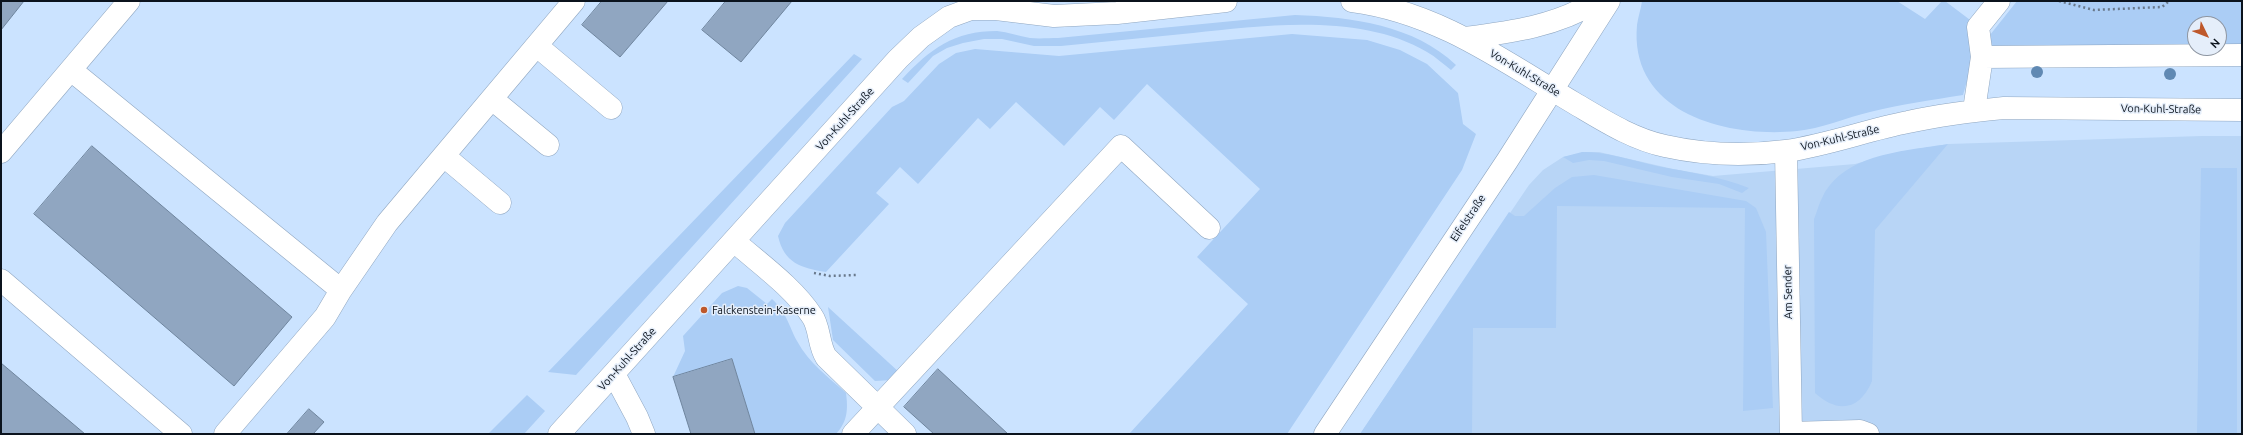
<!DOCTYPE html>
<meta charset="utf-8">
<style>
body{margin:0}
#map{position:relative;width:2243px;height:435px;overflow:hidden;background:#cbe3ff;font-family:Ubuntu,sans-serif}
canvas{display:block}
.frame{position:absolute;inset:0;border:2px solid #0b131d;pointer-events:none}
.north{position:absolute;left:2187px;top:16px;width:40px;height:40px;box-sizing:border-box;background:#e5eefa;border:1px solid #8e96a2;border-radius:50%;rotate:133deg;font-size:11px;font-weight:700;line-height:16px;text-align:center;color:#0b131d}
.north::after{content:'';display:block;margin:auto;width:14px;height:18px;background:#be582b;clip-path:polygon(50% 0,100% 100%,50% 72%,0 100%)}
</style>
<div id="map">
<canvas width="2243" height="435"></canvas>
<div class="frame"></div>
<div class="north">N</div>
</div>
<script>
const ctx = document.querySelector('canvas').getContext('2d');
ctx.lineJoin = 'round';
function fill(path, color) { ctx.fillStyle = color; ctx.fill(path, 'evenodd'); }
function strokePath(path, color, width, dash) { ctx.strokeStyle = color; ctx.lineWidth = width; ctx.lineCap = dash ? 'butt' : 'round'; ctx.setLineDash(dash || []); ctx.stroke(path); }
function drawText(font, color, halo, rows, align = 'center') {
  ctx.font = font + ' Ubuntu,sans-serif'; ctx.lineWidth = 3; ctx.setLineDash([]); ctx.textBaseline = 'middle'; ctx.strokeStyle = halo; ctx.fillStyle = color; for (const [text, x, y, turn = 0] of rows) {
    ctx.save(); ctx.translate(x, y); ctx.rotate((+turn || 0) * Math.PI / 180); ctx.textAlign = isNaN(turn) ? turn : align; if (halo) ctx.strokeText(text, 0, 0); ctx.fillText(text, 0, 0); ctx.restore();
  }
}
fill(new Path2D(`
 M2202,136H2242V434H1360L1529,185L1543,170L1563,157L1586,152H1599L1673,169L1713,176L1855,164L1895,153L1948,144Z`), '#b8d5f6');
fill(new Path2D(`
 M1642,1H1897L1925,19L1942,1H1945L1990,35L2017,1H2242V49L1973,60L1963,95C1932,100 1901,104 1870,112C1848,117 1820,129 1797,131C1728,138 1629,114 1637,25C1638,17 1641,9 1642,1ZM2195,24H2219V48H2195Z
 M1295,15C1352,17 1414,25 1456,65L1451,70C1443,64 1436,57 1427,52C1361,13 1266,25 1193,33C1149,37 1105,42 1061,46H1034L1002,39H984L963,43L947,48L933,56L908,83L902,79C930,49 954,31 997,31C1008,32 1019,36 1030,38C1039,39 1049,38 1058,38Z
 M1292,34L1367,40L1400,50L1427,64L1458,93L1463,124L1476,134L1462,170L1287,434H1129L1248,304L1197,257L1260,189L1147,84L1114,120L1100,107L1064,146L1016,102L990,129L978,118L918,184L900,167L876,193L889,204L826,272C801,268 784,263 778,236L785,223L892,107L904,101L939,64L956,53L975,49L1059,56Z
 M854,54L862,59L576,375L548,372Z
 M1948,144L1875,230L1872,381C1860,410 1838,414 1815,393L1814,219C1817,212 1819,203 1823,196C1845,153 1906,151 1948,144Z
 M1582,152C1607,152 1631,160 1657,166C1688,172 1718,176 1749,188L1742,193L1719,184L1672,177L1604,161L1589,160L1573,163L1563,157Z
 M2201,168H2237V434H2197Z
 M1594,175L1746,201L1756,208L1766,232L1773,408L1743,411L1745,208L1557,206L1556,328H1473L1472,434H1360L1509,212L1515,216H1524L1555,188L1572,177Z
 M738,286L747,288L767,304L772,299C787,313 788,324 797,341C809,363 828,377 846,393C848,409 848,421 836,434H755L732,359L673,377L685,351L683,336L722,293Z
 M828,307L900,373L892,380L875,381L833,340Z
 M527,395L545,411L524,434H488Z`), '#abcdf5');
const building = new Path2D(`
 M1,1H24L1,30Z
 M602,1H668L620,57L582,25Z
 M726,1H792L741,62L702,30Z
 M92,146L292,317L234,386L34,214Z
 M732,359L755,434H691L673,377Z
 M1,363L85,434H1Z
 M938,369L1008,434H934L904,407Z
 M309,409L324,422L313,434H287Z`);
fill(building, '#90a6c1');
strokePath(building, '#6f859e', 1);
const minor = new Path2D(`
 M1352,1C1437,12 1502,60 1574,103C1603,120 1632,139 1665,146C1705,155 1746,156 1786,151C1828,145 1867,130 1908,122C1940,115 1972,111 2004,108L2242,110
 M1465,38C1512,32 1557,26 1597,1
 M537,46L611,108
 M1982,57L1978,27L1999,1
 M71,70L341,290
 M492,99L548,145
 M1974,110L1982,57L2242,55
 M1786,151L1791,434
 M1,152L129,1
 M444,156L500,203
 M734,241C760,264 793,287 812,316C820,327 818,344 826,357L905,434
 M1,280L181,434
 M614,374L637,417L644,434
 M1791,433L1860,431L1868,434
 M225,434L325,317L341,290L387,223L574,1
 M559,434L898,59L921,37L949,17L971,9H996L1054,16L1117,13L1226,1
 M853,434L1121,146L1209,228
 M1325,434L1507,161L1609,1`);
strokePath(minor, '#8fa6c0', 23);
strokePath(new Path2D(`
 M2059,1L2094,10L2162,7L2169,1
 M814,273L830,276L856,275`), '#69798c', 2.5, [2, 3]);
strokePath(minor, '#fff', 22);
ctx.fillStyle = '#6089b3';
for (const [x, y] of [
 [2037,72],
 [2170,74]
]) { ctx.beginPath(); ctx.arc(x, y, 6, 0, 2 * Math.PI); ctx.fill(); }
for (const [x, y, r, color] of [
 [704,310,4,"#be582b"]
]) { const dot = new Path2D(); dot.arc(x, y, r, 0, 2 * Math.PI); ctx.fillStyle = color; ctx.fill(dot); strokePath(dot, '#e5eefa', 1.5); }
drawText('11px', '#0b131d', '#e5eefa', [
 ["Von-Kuhl-Straße",1525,73,31],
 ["Von-Kuhl-Straße",2161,109,1],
 ["Von-Kuhl-Straße",845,119,-48],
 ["Von-Kuhl-Straße",1840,138,-13],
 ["Eifelstraße",1468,218,-56],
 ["Am Sender",1788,292,-91],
 ["Von-Kuhl-Straße",627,359,-48]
]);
drawText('11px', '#0b131d', '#e5eefa', [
 ["Falckenstein-Kaserne",712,310]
], 'left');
</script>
